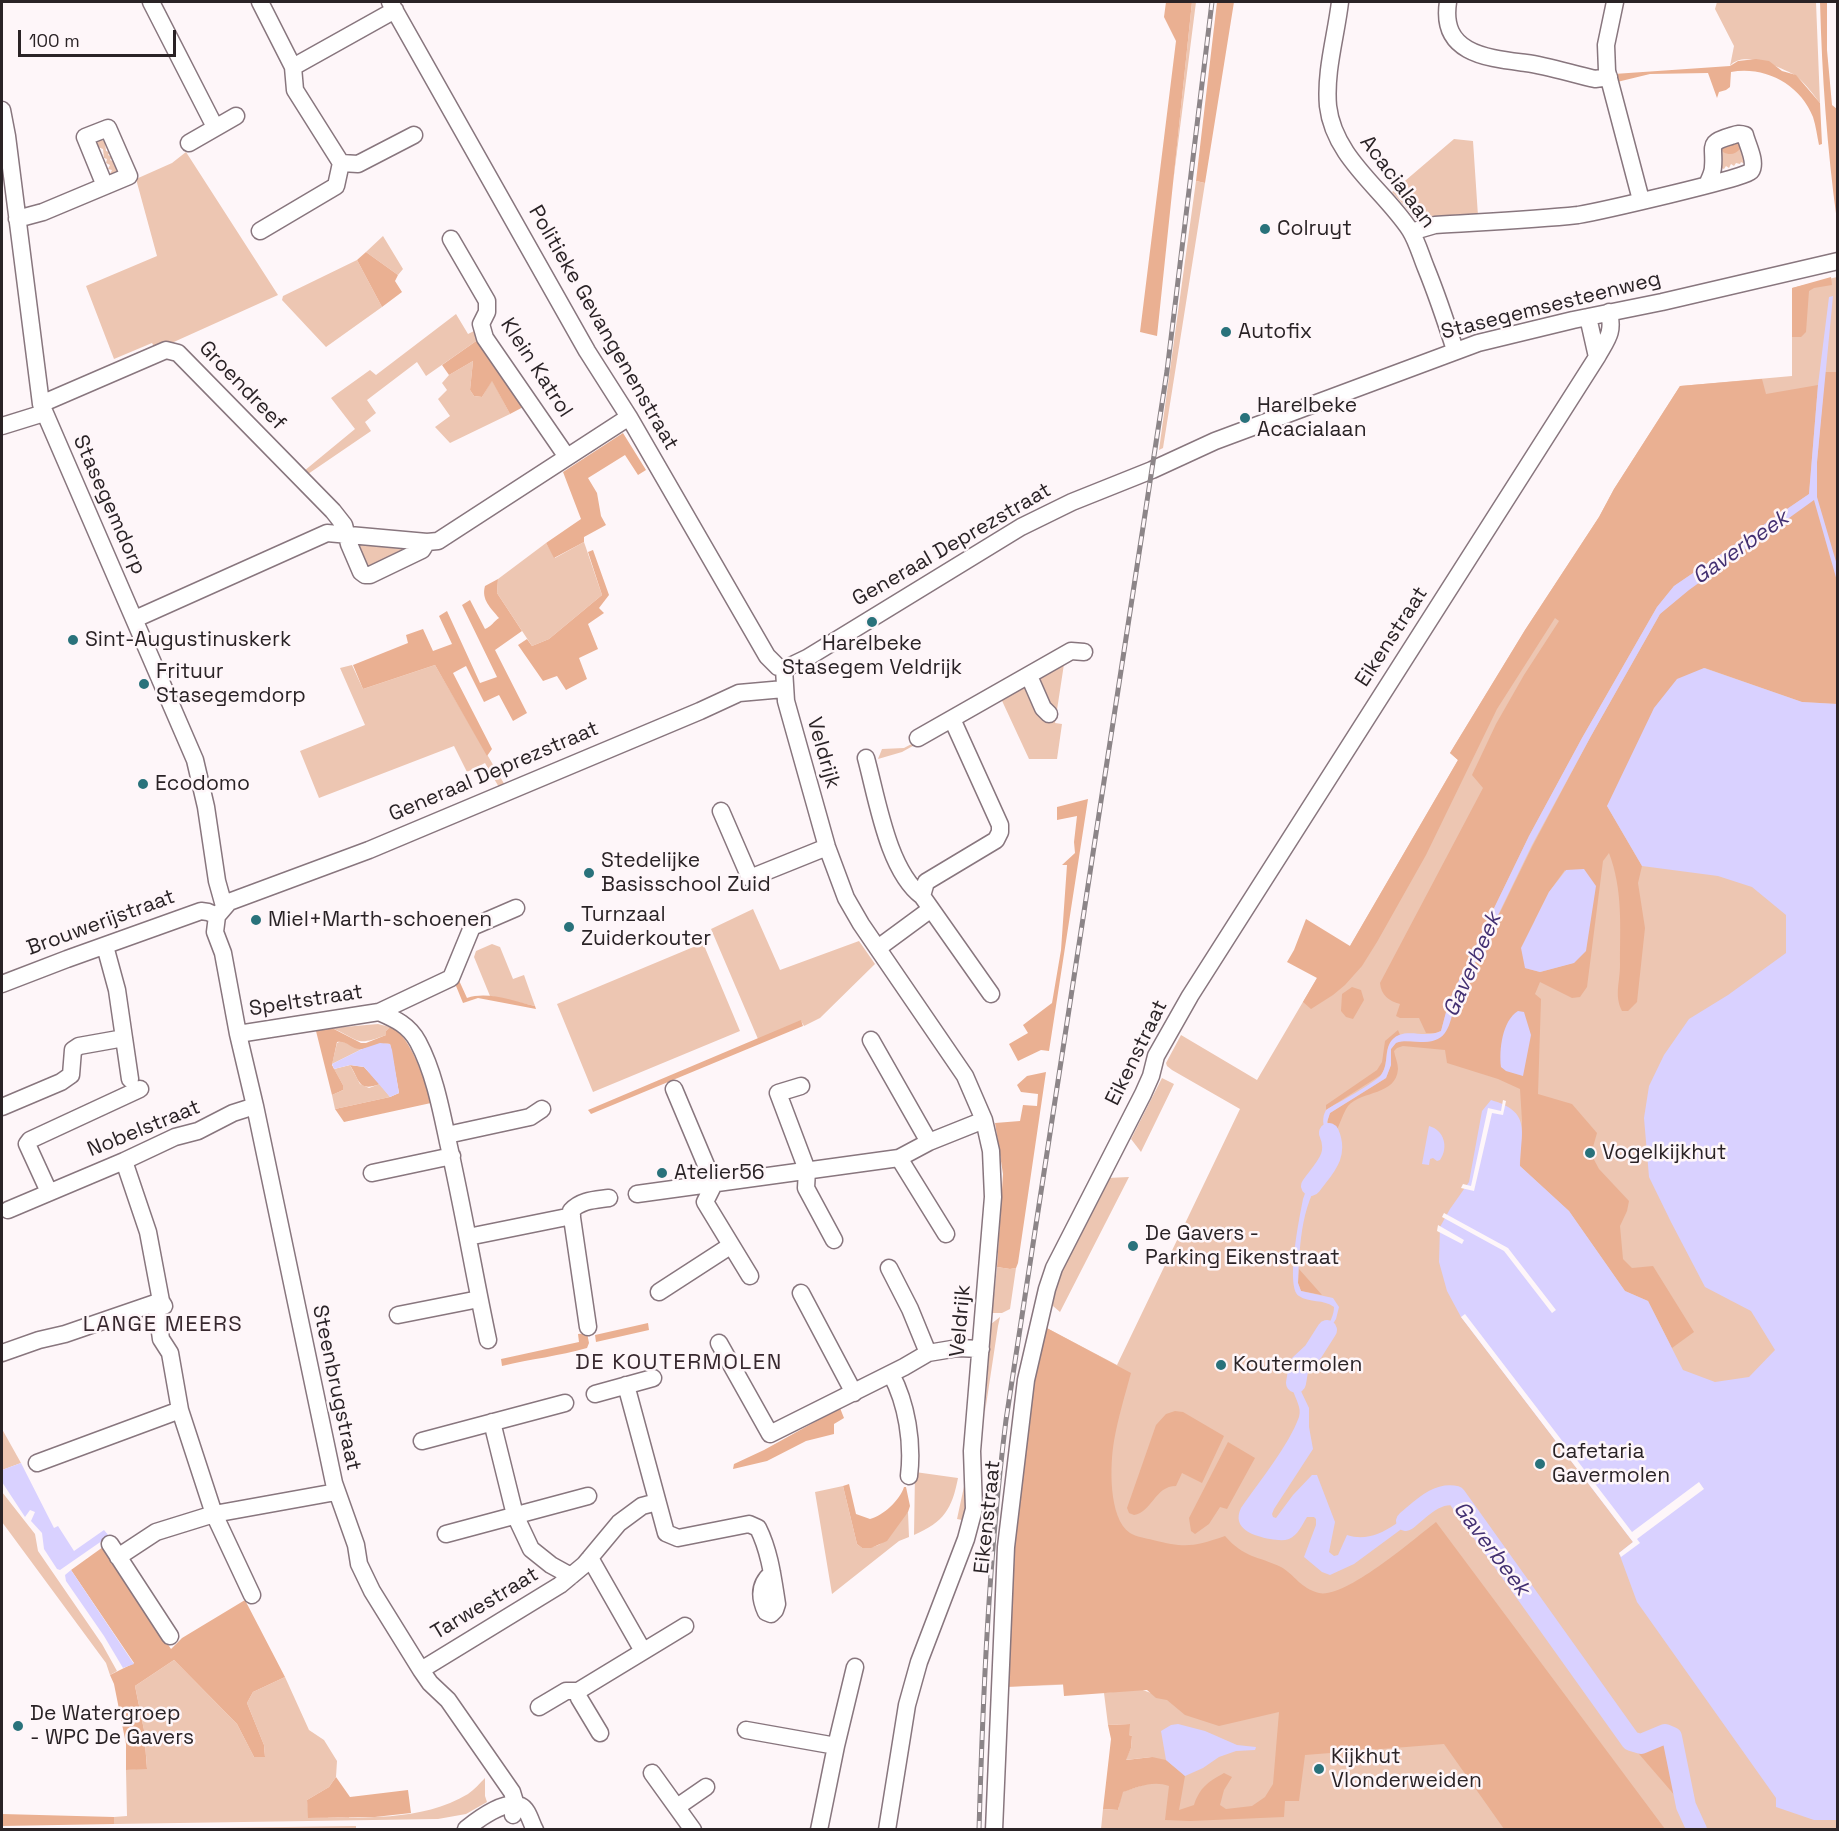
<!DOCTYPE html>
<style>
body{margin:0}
#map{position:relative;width:1839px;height:1831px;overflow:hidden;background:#fef6f9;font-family:"Space Grotesk",sans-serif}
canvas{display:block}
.frame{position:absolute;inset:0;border:3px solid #2a2326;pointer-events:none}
.scale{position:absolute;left:18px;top:30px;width:158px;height:27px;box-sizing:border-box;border:3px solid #2a2326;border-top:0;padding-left:8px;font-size:18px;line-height:21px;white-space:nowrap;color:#2a2326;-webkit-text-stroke:4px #fef6f9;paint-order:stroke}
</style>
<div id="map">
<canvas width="1839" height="1831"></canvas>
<div class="frame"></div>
<div class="scale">100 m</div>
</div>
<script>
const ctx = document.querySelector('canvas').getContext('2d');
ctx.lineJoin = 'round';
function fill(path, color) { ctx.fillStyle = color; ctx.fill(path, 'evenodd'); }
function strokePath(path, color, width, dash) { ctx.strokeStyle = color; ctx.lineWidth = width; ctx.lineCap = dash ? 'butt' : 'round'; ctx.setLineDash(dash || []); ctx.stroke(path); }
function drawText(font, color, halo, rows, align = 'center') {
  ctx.font = font + ' "Space Grotesk",sans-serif'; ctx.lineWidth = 5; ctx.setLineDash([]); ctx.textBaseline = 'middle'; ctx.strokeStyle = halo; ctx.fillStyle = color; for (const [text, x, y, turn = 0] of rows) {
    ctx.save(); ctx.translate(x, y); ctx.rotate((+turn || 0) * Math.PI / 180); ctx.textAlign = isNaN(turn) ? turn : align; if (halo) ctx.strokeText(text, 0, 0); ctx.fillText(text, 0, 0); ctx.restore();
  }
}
fill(new Path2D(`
 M1192,2H1196L1173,183Z
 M1717,2H1816L1820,103C1812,93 1803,80 1793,74C1778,67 1743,50 1730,66L1734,46L1715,9Z
 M93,136H103L102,140L105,142L106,151L110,152L108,155L112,157L110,160L121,164V170L110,177L104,172L110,174L112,170L108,169L110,165L106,163L107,159L104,158L103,149L93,145Z
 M1454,139L1473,141L1478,216L1416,219L1392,192Z
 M1743,143L1745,164L1741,162L1740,164L1736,163L1734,166L1731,164L1729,168L1726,166L1724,169L1721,168L1716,149Z
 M186,152L278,295L156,350L152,343L114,359L86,286L157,256L136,179L172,163Z
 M1196,181L1205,183L1163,448L1159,450Z
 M383,236L403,269L398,275L366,252Z
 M357,260L382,307L326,347L282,300L283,296Z
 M1837,277V1829H1101L1103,1809L1118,1810L1122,1792L1149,1783L1152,1757L1125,1760L1131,1748L1132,1736L1129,1735V1724L1108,1725L1104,1693L1140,1689L1151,1693L1161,1681L1003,1687L1043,1326L1117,1365L1240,1109L1172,1070L1167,1066L1166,1063L1181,1035L1257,1080L1317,978L1350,946L1458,760L1450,753L1525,630L1599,517L1614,489L1680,386L1792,376V288Z
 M456,314L468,334L474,331L479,339L426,376L417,362L367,400L376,413L365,422L371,431L308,474L304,471L355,429L331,398L370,370L376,375Z
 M473,361L470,390L474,396L482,397L492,380L510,414L450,443L435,427L450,416L438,399L447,390L442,383L449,375Z
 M584,542L602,595L549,639L532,646L497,593L498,579L546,543L555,558Z
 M356,544L414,550L365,570Z
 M1064,664L1055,723L1062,724L1057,759H1029L997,690Z
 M352,665L363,689L435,665L506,787L500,789L485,763L467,772L454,746L319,798L300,751L365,725L340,668Z
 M919,740L920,742L902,752L878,759L882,749L904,748Z
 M753,909L780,970L859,941L875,964L820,1018L804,1026L801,1021L758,1039L711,929Z
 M703,943L740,1031L593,1092L557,1004Z
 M492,944L500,947L513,979L524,975L535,1006L490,996L474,957L476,951Z
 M378,1024L390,1027L386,1031V1035C355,1047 360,1040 332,1028Z
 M341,1041L362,1049L332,1064L337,1043Z
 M350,1065L360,1084L369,1088L380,1084L390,1097L335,1109L332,1095L343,1090V1085L334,1069Z
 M1162,1078L1174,1084L1141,1152L1131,1139Z
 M1129,1177L1060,1312L1053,1306C1049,1278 1092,1207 1107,1178Z
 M997,1267L1010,1269L1016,1268L1010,1309L1002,1313H992Z
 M1000,1317L998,1326L985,1412L991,1324Z
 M2,1429L21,1463L2,1470Z
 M968,1468L967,1521L957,1519Z
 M915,1472L958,1478C952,1509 944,1522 914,1535Z
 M843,1486L857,1544L862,1548C892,1548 889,1528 908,1512L909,1537L899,1541L832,1594L815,1492Z
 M2,1492L35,1534L38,1551L102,1644L117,1671L110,1675L106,1663L2,1522Z
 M174,1660L237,1724L254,1757L265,1756L264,1745L247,1703L253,1692L285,1677L309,1730L324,1740L337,1761L336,1777L329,1787L307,1800L309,1818C360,1817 422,1822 468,1794C474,1790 480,1783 485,1778V1796L487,1802L466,1814L438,1819L114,1824V1817L127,1816L126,1770L147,1768L144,1730L135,1686Z
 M356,1826V1830L143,1829Z`), '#edc6b2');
fill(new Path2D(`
 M1166,2H1192L1157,336L1140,332L1176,41L1164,17Z
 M1217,2H1234L1205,183L1196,181Z
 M1820,2H1827V50L1832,105L1837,109V221C1827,148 1822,75 1820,2Z
 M1756,59L1769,61L1782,71L1796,75L1820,103L1822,144L1819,145C1817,136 1816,126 1813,117C1800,84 1765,66 1731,72L1730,87L1726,90L1719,92L1717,98L1708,73L1650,74L1617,82L1614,74L1730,66L1738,61Z
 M1740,140L1741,148C1736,154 1730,156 1723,152L1719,144Z
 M366,252L398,275L395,281L402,292L382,307L357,260Z
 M1831,277L1832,285L1814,288L1809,291L1806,332L1801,337H1792V288Z
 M479,339L527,405L510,414L492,381L482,397L474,396L470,390L473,361L449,375L442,365Z
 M1825,372H1837V704L1802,702L1705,668L1607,806L1642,866L1638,883L1645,928L1637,1002L1628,1011H1622C1614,995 1620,983 1620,965C1620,926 1623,890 1609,853L1603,861L1587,987L1580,997L1572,998L1540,982L1535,994L1541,999L1538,1094L1572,1104L1597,1133L1591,1154L1599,1169L1629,1201L1627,1211L1620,1226L1623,1259L1632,1268L1653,1266L1694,1332L1672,1348L1648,1301L1625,1291L1569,1211L1520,1166L1522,1121L1520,1089L1498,1079L1447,1063L1445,1050L1403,1046L1397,1048L1394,1051C1395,1057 1398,1063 1398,1069C1396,1096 1362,1090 1348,1106C1343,1113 1340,1124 1336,1132L1332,1135C1328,1126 1326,1122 1330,1113L1386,1078L1391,1065V1049L1396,1042C1405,1040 1412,1042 1420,1042C1446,1043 1449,1024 1455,1004L1533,845L1591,736L1660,614L1688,590L1817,497V462ZM1565,870L1573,963L1540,972L1525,968L1535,920L1549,892Z
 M1762,379L1766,394L1818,385L1809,494L1674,586L1657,607L1582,738L1529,836L1449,1001L1441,1031L1436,1033H1426L1419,1018H1400L1396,1016L1400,1004C1389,1001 1381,995 1380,983L1483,788L1472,775L1496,724L1524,675L1559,621L1555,618L1497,709L1426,855L1377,942L1362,966L1345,985L1333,995L1311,1009L1303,1002L1317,978L1287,962L1294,950L1306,919L1350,946L1458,760L1450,753L1525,630L1599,517L1614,489L1680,386Z
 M623,433L646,470L638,475L625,455L588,478L597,493L601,516L606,525L584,537V542L554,558L546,543L581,519L563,472Z
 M593,550L609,595L599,608L604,613L588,624L598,649L579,658L587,679L566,690L557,676L543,681L518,645L527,639L532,646L549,639L602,595L588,552Z
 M498,579L497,593L522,631L495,650L527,713L513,721L499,695L484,702L466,666L453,673L492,749L487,756L435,665L363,689L353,665L408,643L406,635L423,629L433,651L452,644L439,616L447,611L480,683L497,677L462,605L470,600L485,629C491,627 494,621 499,618C491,608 481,600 485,586Z
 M1088,799L1049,1051L1041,1050L1018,1061L1009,1044L1028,1033L1023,1025L1052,1003L1061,950L1067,865H1062L1075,853L1074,842L1077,816L1057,820V807Z
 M457,976L467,998C488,991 513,1001 535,1006L536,1009L478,998L463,1003L454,981Z
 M1352,987L1361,990L1364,1000L1353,1019L1346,1017L1341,1011L1342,994Z
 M801,1020L803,1026L591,1114L588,1110Z
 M390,1027C410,1033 426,1083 431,1103L344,1122L335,1109L390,1097L399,1093L390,1044C379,1042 370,1049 360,1049C351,1049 347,1040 337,1042L332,1065L343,1085V1090L332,1095L316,1031L332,1028L361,1043H366L386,1035V1031Z
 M1398,1030L1400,1035C1379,1048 1392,1058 1381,1075L1326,1110V1105L1377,1070L1382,1062L1385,1041Z
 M350,1065L364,1067L380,1084C358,1092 360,1081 350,1065Z
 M1046,1072L1018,1263L1016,1268L1010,1269L997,1267L1003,1174L995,1123L1020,1121L1023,1105L1037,1106L1038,1094L1021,1092L1017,1085L1027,1076Z
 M1299,1269L1322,1295L1301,1291L1298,1283Z
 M648,1323L649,1330L596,1342L595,1335Z
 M1043,1326L1131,1373C1125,1395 1118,1418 1114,1441C1110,1464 1108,1518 1130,1533C1136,1537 1146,1538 1153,1540C1185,1548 1193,1547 1225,1536C1244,1558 1258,1556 1281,1567C1295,1575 1300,1588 1319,1593C1345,1599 1414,1539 1436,1522L1665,1829H1504L1444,1744L1305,1755L1299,1801H1285L1284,1817L1190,1821L1165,1820L1169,1786C1153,1780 1138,1787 1123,1792L1118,1810L1103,1809L1111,1739L1108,1725L1130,1724L1129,1735L1132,1736L1131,1748L1126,1760L1152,1757L1166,1760L1185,1776L1179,1810L1194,1805C1200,1787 1208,1782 1224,1773L1232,1777L1224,1790L1220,1805L1226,1809L1252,1806L1265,1797L1273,1784L1279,1712L1219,1726L1185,1715L1167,1700L1156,1698L1147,1690L1064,1696L1063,1684L1003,1687L1011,1537Z
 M587,1333L589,1343L587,1348C559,1356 531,1359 502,1366L501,1359L579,1342L578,1334Z
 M840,1408L844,1418L834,1424V1434L806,1441L767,1461L733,1469L734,1464L764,1450Z
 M1175,1411L1183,1412L1224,1436L1202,1483L1182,1473L1176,1486C1155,1486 1152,1512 1134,1515L1129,1513L1127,1508L1156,1425L1166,1414Z
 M1228,1442L1255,1458L1227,1509L1220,1507L1209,1524L1195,1534L1191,1531L1189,1518Z
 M849,1484L856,1514L870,1519C883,1516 900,1500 904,1487H906L910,1506L908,1512L887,1541L871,1548H862L857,1544L843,1486Z
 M103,1547L171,1649L182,1638L245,1600L285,1677L253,1692L247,1703L264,1745L265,1757H254L237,1724L174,1660L135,1686L144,1730L147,1769L126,1770V1744L114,1684L110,1675L134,1663L71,1570Z
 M1663,1736C1674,1739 1678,1757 1677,1767C1677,1772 1674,1777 1673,1783L1681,1794L1683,1805L1633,1747L1643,1745Z
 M336,1777L350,1797L408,1790L411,1813L375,1817L308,1818L307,1800L329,1787Z
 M2,1814L114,1817V1824L2,1826Z`), '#eab092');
fill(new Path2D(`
 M1833,296L1817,462V497L1837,565V581L1814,500L1689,590L1660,614L1591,736L1532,845L1455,1004C1449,1026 1448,1043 1421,1042C1412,1042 1405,1040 1396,1043L1391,1049V1065L1386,1078L1330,1113L1327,1122L1336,1141L1334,1159L1328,1154C1333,1139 1317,1126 1326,1110C1337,1103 1375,1083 1381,1075C1391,1062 1381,1043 1399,1035C1412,1030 1426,1038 1441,1031L1449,1001L1529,836L1582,738L1657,607L1674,586L1809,494L1818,385L1829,297Z
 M1704,668L1802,702L1837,704V1819L1836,1820H1814L1776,1807V1798L1637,1602L1619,1553L1633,1542L1461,1317L1447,1291L1439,1262L1440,1227L1450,1209L1469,1182L1482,1111L1491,1100C1532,1112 1521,1131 1520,1166L1569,1211L1625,1291L1648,1301L1683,1370L1715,1382L1749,1377L1775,1350L1751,1311L1705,1287L1671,1222L1649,1177L1644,1118L1649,1086L1664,1055L1689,1019L1728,995L1786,953V915L1752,887L1718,876L1642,866L1607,806L1654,708L1677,679Z
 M1584,869L1596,886L1586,951L1574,963L1540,972L1525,968L1521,948L1549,892L1566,870Z
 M1518,1011L1524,1012L1531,1035L1523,1076L1506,1071L1501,1067C1499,1050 1502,1021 1518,1011Z
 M380,1043L390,1044L392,1050L399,1093L390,1097L364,1067L350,1065L334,1069L332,1064L362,1049Z
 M1429,1126C1444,1130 1449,1147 1440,1160L1437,1161L1433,1158L1430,1159L1429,1165L1422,1164Z
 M1322,1164L1328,1167C1301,1202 1300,1240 1298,1283L1301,1291L1333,1298L1339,1307L1336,1319L1314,1354L1311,1350C1319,1338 1334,1322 1334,1307C1324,1299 1309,1303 1299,1296C1285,1287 1300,1215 1303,1199L1307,1188Z
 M1301,1354L1307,1361L1300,1380V1389L1309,1408V1427L1313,1449L1274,1509L1272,1514L1273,1517L1276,1518L1293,1495L1312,1475H1317L1335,1522L1329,1552L1334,1556L1338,1555L1347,1535C1377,1545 1402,1519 1424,1502L1430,1508L1354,1564L1330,1575L1322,1572L1304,1557L1316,1525V1519L1314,1517H1307C1302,1525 1298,1535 1289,1539C1283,1541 1277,1540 1270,1539C1254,1536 1231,1529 1241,1508C1259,1482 1289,1445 1299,1417C1302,1407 1295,1399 1293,1390C1290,1377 1295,1365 1301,1354Z
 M21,1463L54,1528L58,1526L74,1551L104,1530L109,1536L60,1570L57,1569L44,1549L42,1533L31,1521L35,1512L30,1510L25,1517L2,1482V1470Z
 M71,1570L134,1664L123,1668L104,1636L66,1581L65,1575Z
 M1178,1724L1205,1731L1237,1745L1256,1747L1255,1750L1236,1751L1219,1757L1203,1768L1185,1776L1166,1760L1161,1731L1171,1725Z`), '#d9d1ff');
fill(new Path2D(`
 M1503,1100L1506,1101L1503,1115L1492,1113L1474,1191L1461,1188L1463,1184L1471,1186L1488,1108L1501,1111Z
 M1444,1213L1508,1248L1556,1310L1552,1313L1504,1251L1442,1217Z
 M1438,1225L1464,1240L1462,1244L1437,1231Z
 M1465,1314L1632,1532L1699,1482L1704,1489L1637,1539L1640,1543L1621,1557L1619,1553L1633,1542L1461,1317Z`), '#fef6f9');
strokePath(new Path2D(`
 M1311,1186C1324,1168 1339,1156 1329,1133
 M1296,1383L1299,1365L1313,1352L1327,1330
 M1406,1521C1420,1510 1437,1491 1456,1496L1631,1741L1641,1744L1665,1734L1672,1737L1686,1806L1697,1830`), '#d9d1ff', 20);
const minor = new Path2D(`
 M151,2L215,127
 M260,2L293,67L295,90L341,163L336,186L260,231
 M390,2L587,351L629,417L767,656L778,667L784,669
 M1340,2C1336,36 1325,71 1328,106C1334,158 1383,189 1410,230C1417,241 1421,256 1426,268C1437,295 1446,322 1455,350
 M1448,2C1440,54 1487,58 1526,63C1549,66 1572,74 1595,79L1609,77
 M1615,2L1606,45L1607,71L1641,200
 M293,67L395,10
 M2,110L7,136L41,404L195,760L206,807L217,881L224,906
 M189,143L236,116
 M341,163L358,164L414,135
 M17,219L43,212L129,176L108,128L85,137L105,186
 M1411,232L1435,225C1482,222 1531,220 1578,215C1596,212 1747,178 1751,171C1757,162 1747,144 1745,135C1739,133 1737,134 1731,136C1706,143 1715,146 1713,167C1713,173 1709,180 1707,185
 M451,239L487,301V312L481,324L485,338L567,457
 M1588,317L1597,357
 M41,404L166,350L178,353L333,511L344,525L349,544L361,572L365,575H370L422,550L427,542
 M2,426L44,413
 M135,619L327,533L427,542L438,541L629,417
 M784,669L786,701L827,847L846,898L861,924L965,1076L984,1120L991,1151L993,1197L972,1451L974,1509L966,1539L919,1662L907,1705L887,1830
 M784,669L807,658L1021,527L1072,502L1152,470L1215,441L1478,343L1573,320L1662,302L1838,261
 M1029,676L1043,708L1049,714
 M918,738L1071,651L1084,652
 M866,758C877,798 888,871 922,896L991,994
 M721,811L750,878L827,847
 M922,896L926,882L996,840L1000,832V825L952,719
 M878,948L931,909
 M2,984L67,959L201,911L208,912L217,916
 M379,1012C395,1019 409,1025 418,1042C434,1072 441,1109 448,1142C463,1208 474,1274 488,1340
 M238,1034L379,1012L451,978L472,927L516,908
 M124,1038L130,1079
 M871,1040L929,1142
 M801,1086L778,1093L807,1170L806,1188L834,1240
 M674,1089L714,1184L705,1202L750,1276
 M2,1107L61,1082L71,1075L73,1050L79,1046L124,1038L117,990L105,946
 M447,1135L530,1117L542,1109
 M899,1158L946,1234
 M124,1161L148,1232L161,1301L157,1311L161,1339L170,1353L180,1410L214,1514L252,1595
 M372,1173L452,1156
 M49,1192L27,1144L30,1140L140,1089
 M637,1194L899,1158L929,1142L984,1120
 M8,1210L124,1161L175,1137L198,1131L233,1113L255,1106
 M468,1237L572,1216
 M889,1268L910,1309L928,1353
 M659,1292L730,1246
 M801,1293L854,1393
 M398,1315L479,1299
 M588,1327L571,1211C581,1200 595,1200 609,1198
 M719,1343L770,1434L904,1367L928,1353L958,1348L981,1349
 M2,1353L39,1340L65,1334L161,1301L164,1306
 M891,1374C907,1404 913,1443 909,1476
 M626,1385L666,1533L678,1538L749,1524L758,1528C770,1552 773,1579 777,1604L775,1610L771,1614L766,1612C759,1597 759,1584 772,1573
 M595,1394L653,1378
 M492,1422L515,1515L531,1549L551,1565L571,1576
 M422,1441L565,1403
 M37,1463L180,1410
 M446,1534L588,1496
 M110,1544L170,1636
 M118,1557L156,1532L214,1514L336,1492
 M590,1558L643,1651
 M421,1670L560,1585L584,1565L619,1523L642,1506L657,1502
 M539,1707L566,1691H578
 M746,1730L836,1746
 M600,1733L579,1698L578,1691L685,1626
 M652,1773L693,1830
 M677,1807L706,1787
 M513,1815L516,1805L512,1792L448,1700L430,1683L421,1670L372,1591L359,1564L356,1545L334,1483L255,1106L238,1034L223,953L215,932L217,916L229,902L369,850L700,711L739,693L784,689
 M466,1829C476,1821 506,1798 521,1806C528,1809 531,1823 535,1830
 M819,1830L836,1746L855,1667
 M994,1830L1006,1547L1026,1380L1047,1289L1054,1268L1143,1094L1151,1076L1156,1056L1190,996L1597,357C1607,339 1614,333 1609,312`);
strokePath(minor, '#88767e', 19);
strokePath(minor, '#fff', 16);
const rail = new Path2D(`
 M979,1830C983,1692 989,1556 1006,1420L1167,371L1212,2`);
strokePath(rail, '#8c8588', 5);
strokePath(rail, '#fef6f9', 3, [9]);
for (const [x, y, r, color] of [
 [1265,229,6,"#29727b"],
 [1226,332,6,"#29727b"],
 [1245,418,6,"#29727b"],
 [872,622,6,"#29727b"],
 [73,640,6,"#29727b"],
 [144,684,6,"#29727b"],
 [143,784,6,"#29727b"],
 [589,873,6,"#29727b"],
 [256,920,6,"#29727b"],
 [569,927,6,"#29727b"],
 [1590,1153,6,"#29727b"],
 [662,1173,6,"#29727b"],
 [1133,1246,6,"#29727b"],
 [1221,1365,6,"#29727b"],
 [1540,1464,6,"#29727b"],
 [18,1726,6,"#29727b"],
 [1319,1769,6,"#29727b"]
]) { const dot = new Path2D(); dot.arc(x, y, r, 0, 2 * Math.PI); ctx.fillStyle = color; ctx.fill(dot); strokePath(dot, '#fef6f9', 2); }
drawText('21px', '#2a2326', '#fef6f9', [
 ["Acacialaan",1397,182,53],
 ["Stasegemsesteenweg",1551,306,-14],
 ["Politieke Gevangenenstraat",603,328,60],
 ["Klein Katrol",536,368,57],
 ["Groendreef",242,386,46],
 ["Stasegemdorp",109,505,66],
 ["Generaal Deprezstraat",952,545,-30],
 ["Eikenstraat",1392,637,-57],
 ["Veldrijk",823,753,74],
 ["Generaal Deprezstraat",494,772,-23],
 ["Brouwerijstraat",101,923,-20],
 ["Speltstraat",306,1001,-9],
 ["Eikenstraat",1137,1053,-64],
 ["Nobelstraat",144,1129,-22],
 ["Veldrijk",961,1321,-85],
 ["Steenbrugstraat",336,1388,78],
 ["Eikenstraat",988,1517,-84],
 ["Tarwestraat",485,1604,-31]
]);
drawText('21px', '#2a2326', '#fef6f9', [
 ["Colruyt",1277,229],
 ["Autofix",1238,332],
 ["Harelbeke",1257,406],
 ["Acacialaan",1257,430],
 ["Sint-Augustinuskerk",85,640],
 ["Harelbeke",872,644,"center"],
 ["Stasegem Veldrijk",872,668,"center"],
 ["Frituur",156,672],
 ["Stasegemdorp",156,696],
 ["Ecodomo",155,784],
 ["Stedelijke",601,861],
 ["Basisschool Zuid",601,885],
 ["Turnzaal",581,915],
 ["Zuiderkouter",581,939],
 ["Miel+Marth-schoenen",268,920],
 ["Vogelkijkhut",1602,1153],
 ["Atelier56",674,1173],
 ["De Gavers -",1145,1234],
 ["Parking Eikenstraat",1145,1258],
 ["Koutermolen",1233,1365],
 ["Cafetaria",1552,1452],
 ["Gavermolen",1552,1476],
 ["De Watergroep",30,1714],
 ["- WPC De Gavers",30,1738],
 ["Kijkhut",1331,1757],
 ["Vlonderweiden",1331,1781]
], 'left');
drawText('italic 22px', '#433072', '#fef6f9', [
 ["Gaverbeek",1741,548,-35],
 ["Gaverbeek",1473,965,-66],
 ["Gaverbeek",1491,1549,53]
]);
ctx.letterSpacing = '1.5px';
drawText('22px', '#38292f', '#fef6f9', [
 ["LANGE MEERS",163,1325],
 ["DE KOUTERMOLEN",679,1363]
]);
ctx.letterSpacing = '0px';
</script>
